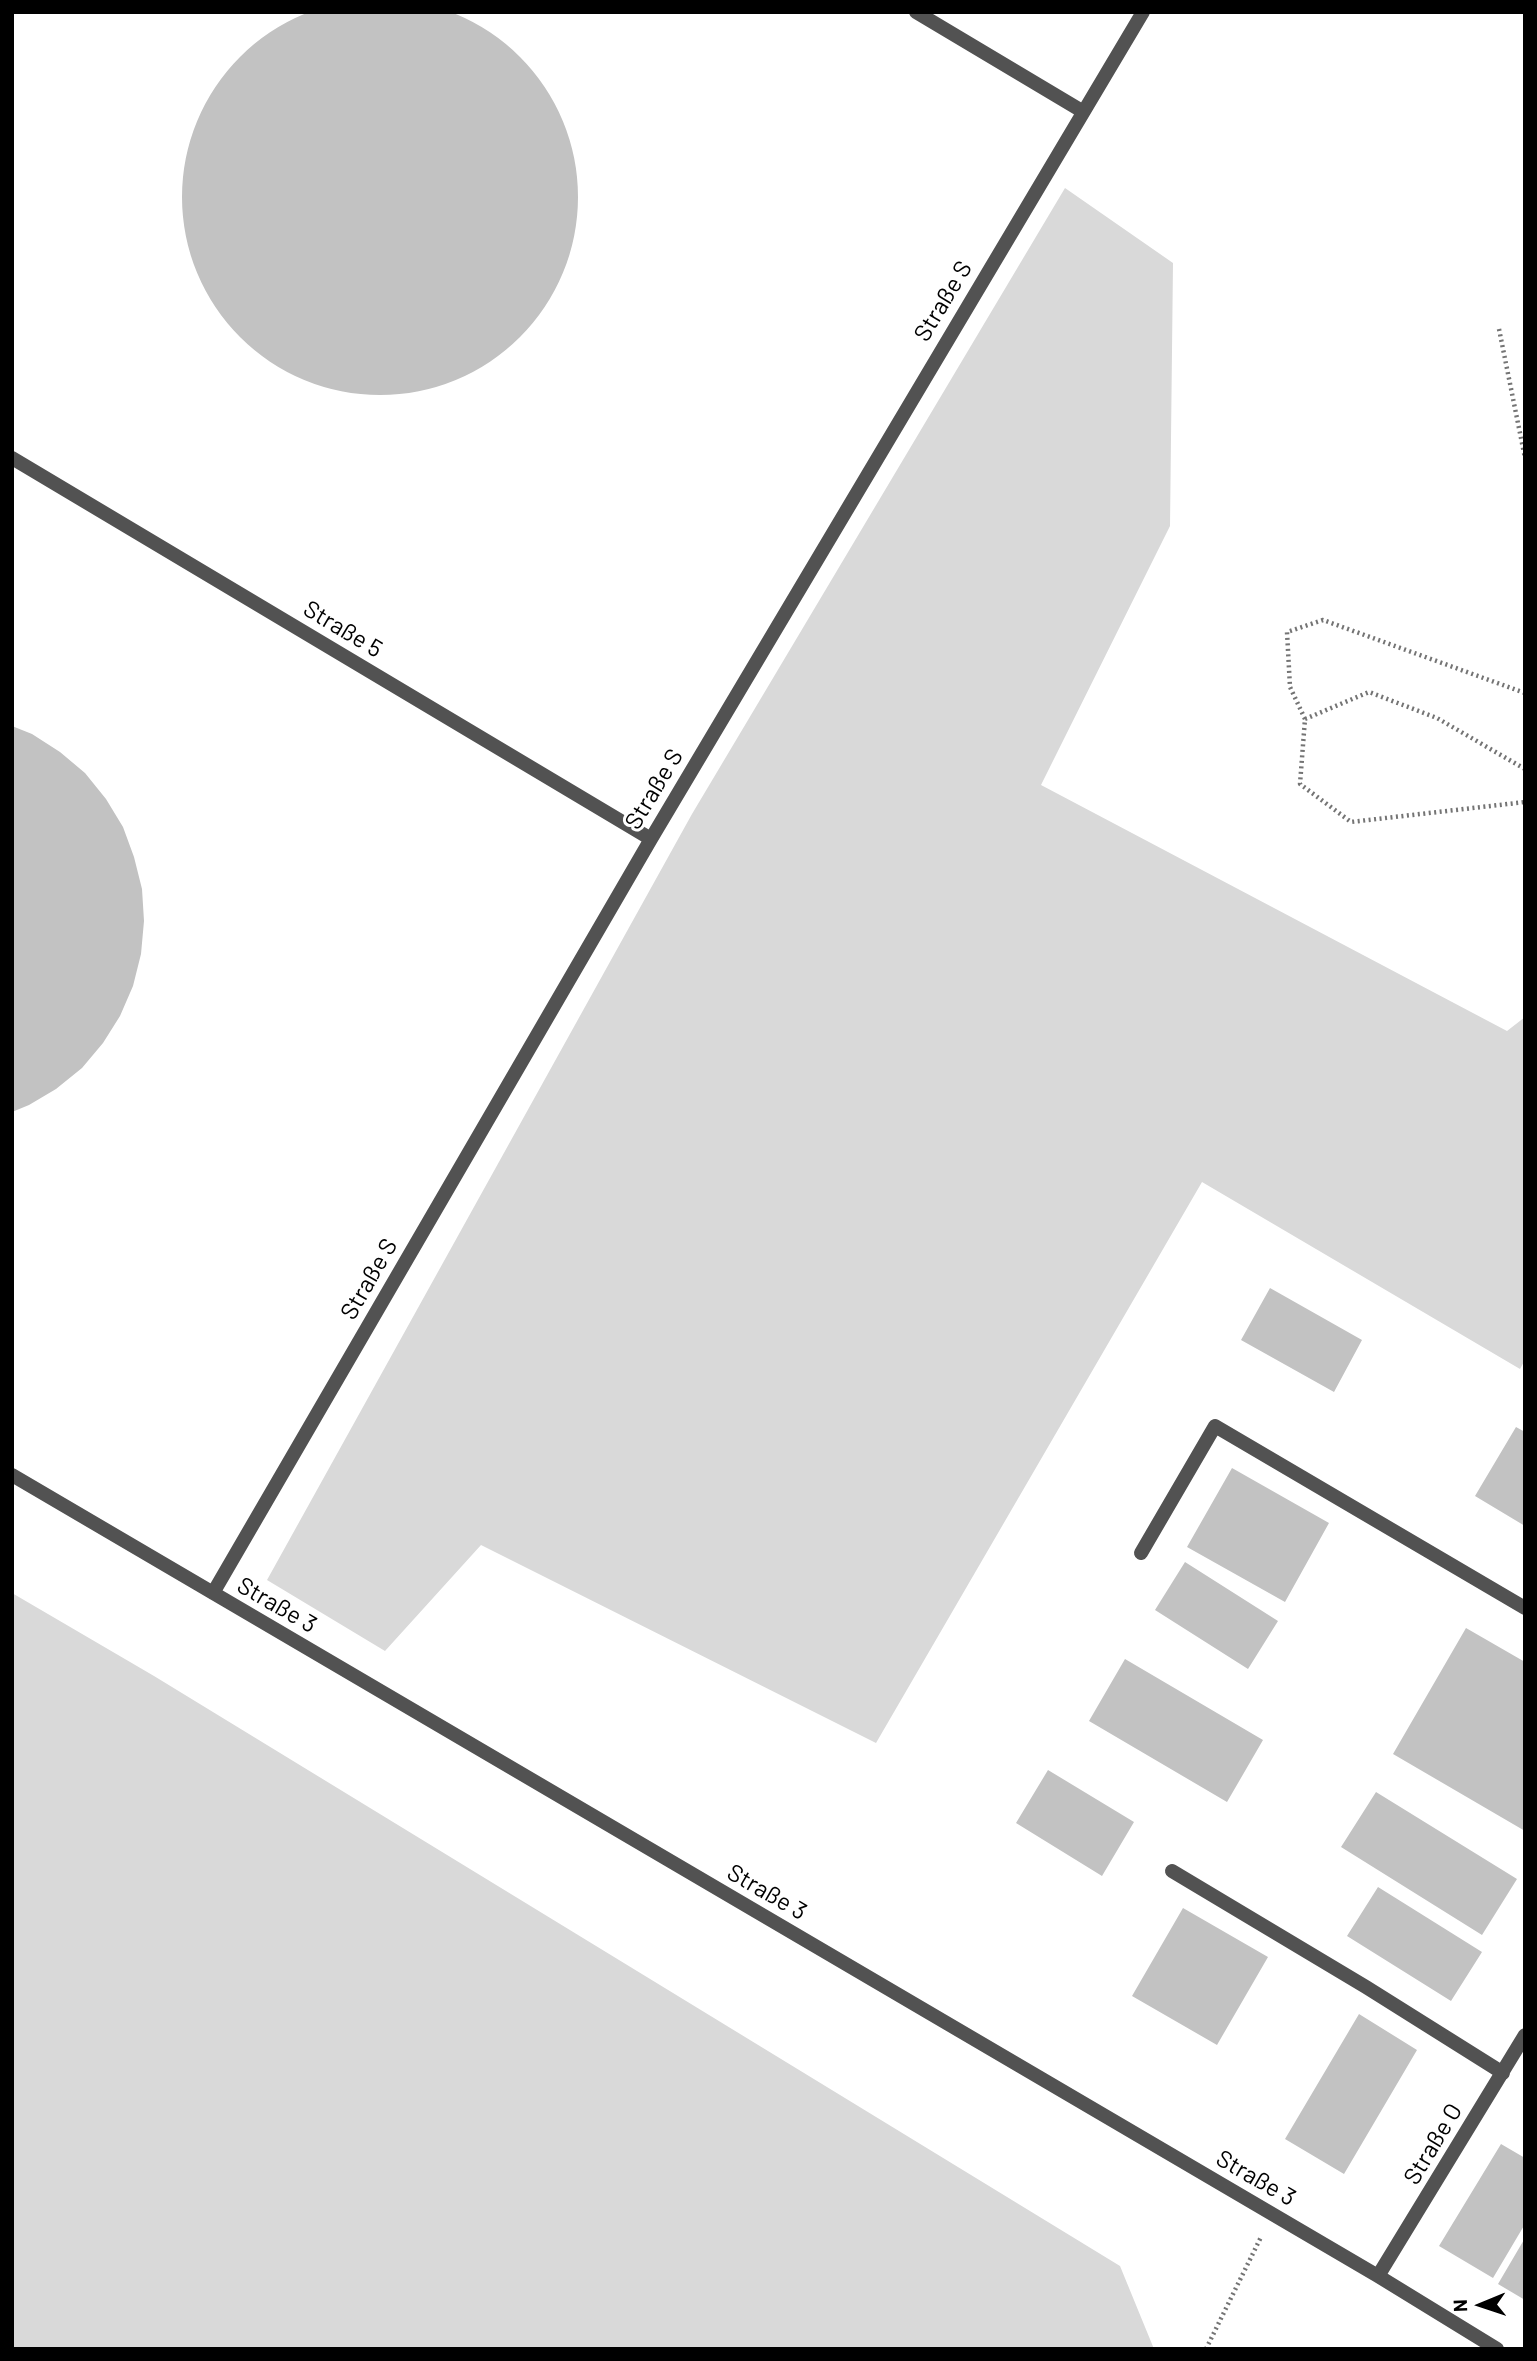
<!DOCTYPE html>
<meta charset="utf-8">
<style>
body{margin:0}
#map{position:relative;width:1537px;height:2361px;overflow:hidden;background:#fff;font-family:Barlow,sans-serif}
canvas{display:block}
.frame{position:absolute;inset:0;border:14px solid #000;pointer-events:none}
.north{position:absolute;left:1446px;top:2270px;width:70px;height:70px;-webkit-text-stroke:5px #fff;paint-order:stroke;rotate:268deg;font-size:19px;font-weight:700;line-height:28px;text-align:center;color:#000}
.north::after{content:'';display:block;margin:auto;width:24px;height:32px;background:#000;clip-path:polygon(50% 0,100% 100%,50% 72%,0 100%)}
</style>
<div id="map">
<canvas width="1537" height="2361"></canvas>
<div class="frame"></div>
<div class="north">N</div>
</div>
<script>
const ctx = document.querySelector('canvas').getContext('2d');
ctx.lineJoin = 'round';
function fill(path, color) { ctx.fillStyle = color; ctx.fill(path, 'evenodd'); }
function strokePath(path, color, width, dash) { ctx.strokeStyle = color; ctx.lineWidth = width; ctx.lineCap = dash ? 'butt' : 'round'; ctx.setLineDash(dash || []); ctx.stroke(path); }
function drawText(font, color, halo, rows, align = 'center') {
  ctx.font = font + ' Barlow,sans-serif'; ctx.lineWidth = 6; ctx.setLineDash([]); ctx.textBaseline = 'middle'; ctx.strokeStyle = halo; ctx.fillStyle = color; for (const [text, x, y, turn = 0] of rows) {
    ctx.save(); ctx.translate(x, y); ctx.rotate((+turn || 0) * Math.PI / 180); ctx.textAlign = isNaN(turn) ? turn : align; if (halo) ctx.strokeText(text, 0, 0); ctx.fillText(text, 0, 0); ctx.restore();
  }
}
fill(new Path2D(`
 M1065,188L1173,263L1170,526L1041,785L1507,1031L1525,1017V1360L1520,1369L1202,1182L876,1743L481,1545L385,1651L267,1580L692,814Z
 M12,1593L154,1676L1120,2266L1154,2349H12Z`), '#d9d9d9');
fill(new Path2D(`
 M182 197a198 198 0 1 1 396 0a198 198 0 1 1-396 0Z
 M12,726L32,734L60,752L85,773L106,799L123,827L134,857L142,889L144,921L141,954L133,986L120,1016L103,1043L82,1068L56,1089L29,1105L12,1112Z
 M1270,1288L1362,1340L1334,1392L1241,1340Z
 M1516,1427L1525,1432V1526L1475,1496Z
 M1232,1468L1329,1523L1285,1602L1187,1547Z
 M1185,1562L1278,1621L1248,1669L1155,1610Z
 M1466,1628L1525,1662V1831L1393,1754Z
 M1125,1659L1263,1740L1227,1802L1089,1721Z
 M1048,1770L1134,1822L1102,1876L1016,1823Z
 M1376,1792L1517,1879L1482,1935L1341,1847Z
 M1378,1887L1482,1952L1451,2001L1347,1936Z
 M1183,1908L1268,1957L1217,2045L1132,1996Z
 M1359,2014L1417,2050L1344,2174L1285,2139Z
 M1501,2144L1525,2158V2224L1493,2278L1439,2246Z
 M1525,2238V2300L1498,2284Z`), '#c2c2c2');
strokePath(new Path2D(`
 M1499,329L1525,458
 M1305,719L1290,687L1287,632L1323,620L1525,693
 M1525,769L1437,718L1369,692L1305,719L1300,784L1351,822L1525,802
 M1206,2349L1261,2237`), '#747474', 4.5, [2, 3.5]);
strokePath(new Path2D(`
 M916,12L1082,111
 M12,458L651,839
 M12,1475L1378,2276L1497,2349
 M1141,1553L1215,1426L1525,1608
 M213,1593L651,839L1143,12
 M1172,1871L1366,1987L1503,2073
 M1378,2276L1525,2035`), '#525252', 14);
drawText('24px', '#000', '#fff', [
 ["Straße S",943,301,-59],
 ["Straße 5",343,629,31],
 ["Straße S",654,789,-59],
 ["Straße S",369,1279,-60],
 ["Straße 3",277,1605,30],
 ["Straße 3",767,1892,30],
 ["Straße O",1433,2144,-59],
 ["Straße 3",1256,2178,30]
]);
</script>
